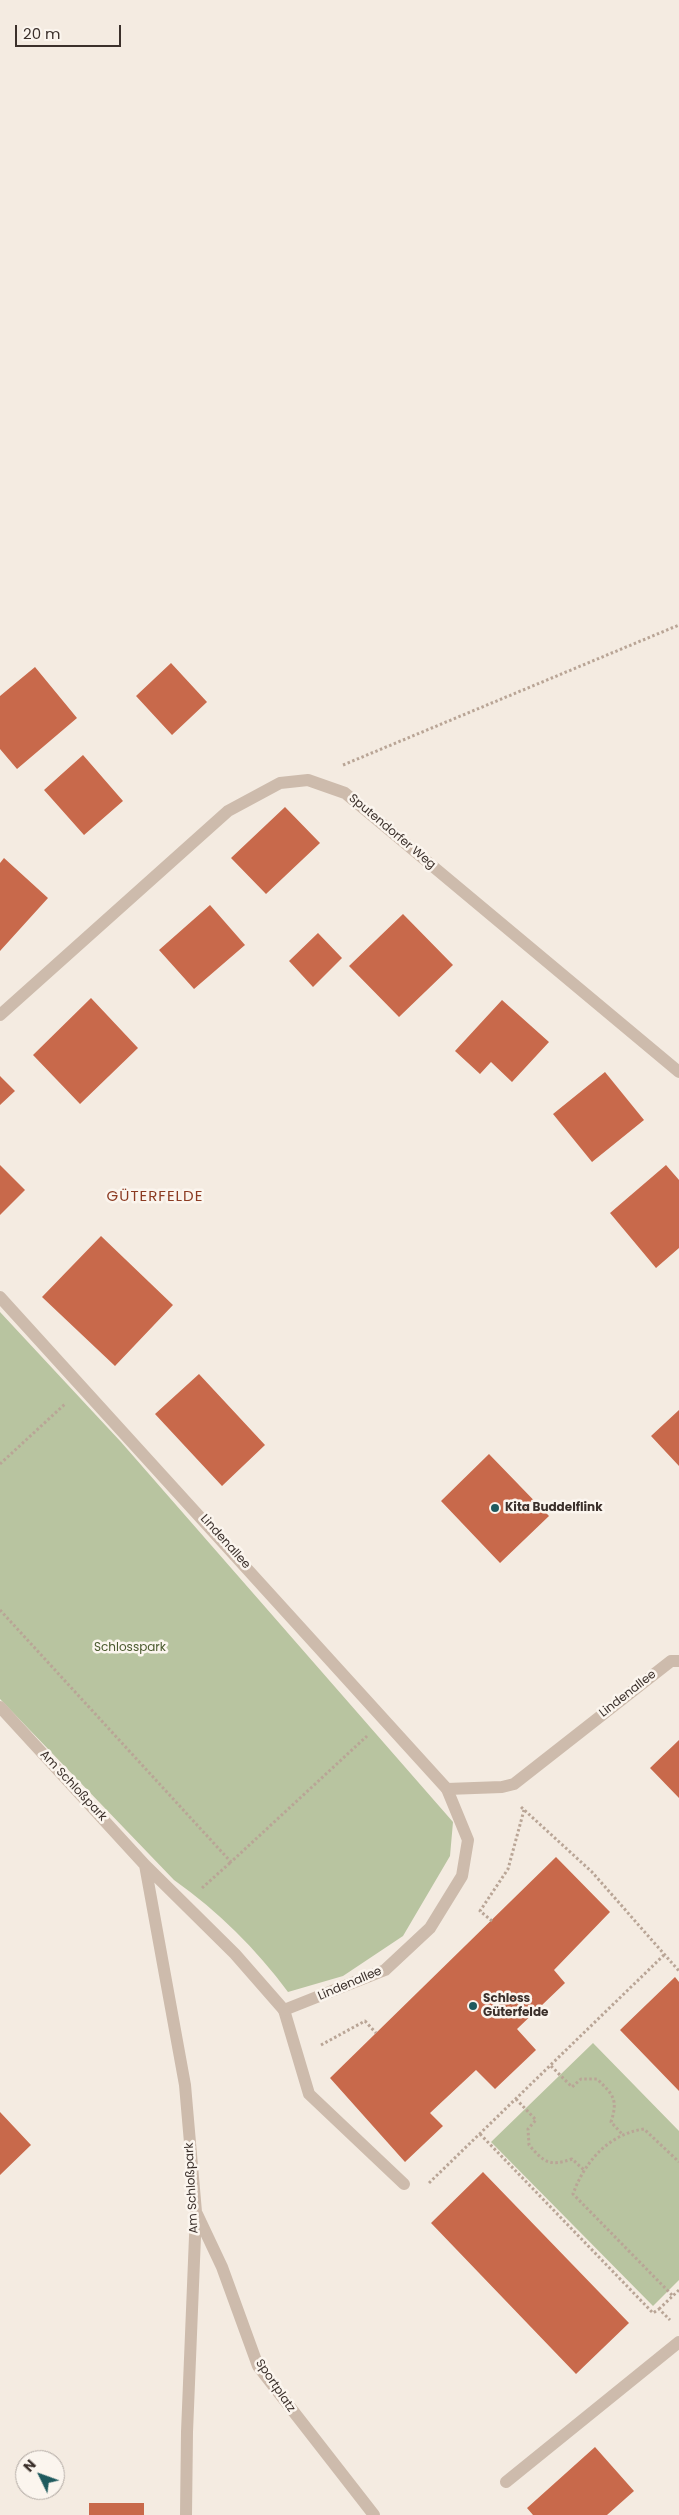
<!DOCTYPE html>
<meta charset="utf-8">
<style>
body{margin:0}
#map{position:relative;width:679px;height:2515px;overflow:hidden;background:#f4ebe1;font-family:Poppins,sans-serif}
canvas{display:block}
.north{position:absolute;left:15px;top:2450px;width:50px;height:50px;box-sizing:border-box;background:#fbf5ee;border:1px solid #aea6a0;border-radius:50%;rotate:312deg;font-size:14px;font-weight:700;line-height:20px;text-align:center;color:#3b302b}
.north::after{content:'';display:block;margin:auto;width:18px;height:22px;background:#1f5a5e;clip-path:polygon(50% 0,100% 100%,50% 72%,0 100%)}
.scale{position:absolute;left:15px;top:25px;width:106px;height:22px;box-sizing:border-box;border:2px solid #3b302b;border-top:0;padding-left:6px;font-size:15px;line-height:18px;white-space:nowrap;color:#3b302b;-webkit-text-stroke:4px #fbf5ee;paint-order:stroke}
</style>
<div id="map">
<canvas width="679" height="2515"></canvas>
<div class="north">N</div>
<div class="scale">20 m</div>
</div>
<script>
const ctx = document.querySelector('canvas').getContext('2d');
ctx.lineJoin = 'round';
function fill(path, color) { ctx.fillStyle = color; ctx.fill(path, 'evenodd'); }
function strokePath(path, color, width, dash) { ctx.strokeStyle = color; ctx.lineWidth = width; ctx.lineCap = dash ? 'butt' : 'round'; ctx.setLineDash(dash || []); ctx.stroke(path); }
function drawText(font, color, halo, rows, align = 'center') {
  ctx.font = font + ' Poppins,sans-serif'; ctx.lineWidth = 5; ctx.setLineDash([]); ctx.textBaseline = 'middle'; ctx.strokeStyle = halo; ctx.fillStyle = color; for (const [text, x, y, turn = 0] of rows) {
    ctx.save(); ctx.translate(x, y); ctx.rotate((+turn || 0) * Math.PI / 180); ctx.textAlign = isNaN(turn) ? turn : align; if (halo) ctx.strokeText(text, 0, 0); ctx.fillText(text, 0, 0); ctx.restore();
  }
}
fill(new Path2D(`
 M0,1312L121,1442L453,1822L450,1856L403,1936L343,1976L288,1992C256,1949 218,1911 174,1880L0,1699Z
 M593,2043L679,2131V2280L653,2306L491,2142Z`), '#b8c4a0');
fill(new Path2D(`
 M171,663L207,702L172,735L136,696Z
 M35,667L77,718L17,769L0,749V696Z
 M83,755L123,801L84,835L44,790Z
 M285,807L320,843L266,894L231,858Z
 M4,858L48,898L0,951V863Z
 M210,905L245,945L194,989L159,950Z
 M403,914L453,965L399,1017L349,966Z
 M318,933L342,958L313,987L289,961Z
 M91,998L138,1048L80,1104L33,1055Z
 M502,1000L549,1042L512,1082L491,1062L480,1074L455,1051Z
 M605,1072L644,1120L592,1162L553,1114Z
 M0,1076L15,1091L0,1105Z
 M0,1165L25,1190L0,1215Z
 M666,1165L679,1180V1248L656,1268L610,1213Z
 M101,1236L173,1305L115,1366L42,1297Z
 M199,1374L265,1445L222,1486L155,1414Z
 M679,1410V1466L651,1436Z
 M489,1454L549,1516L500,1563L441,1501Z
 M679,1740V1798L650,1768Z
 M556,1857L610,1912L554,1970L565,1983L517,2029L536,2050L495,2089L476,2070L430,2113L443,2126L405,2162L330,2078Z
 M675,1977L679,1982V2091L620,2030Z
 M0,2112L31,2145L0,2175Z
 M483,2172L629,2323L576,2374L431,2223Z
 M595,2447L634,2491L607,2515H533L527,2508Z
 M89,2503H144V2515H89Z`), '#c8694b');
strokePath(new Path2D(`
 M343,765L679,625
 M0,1464L65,1404
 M0,1610L231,1862L367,1736
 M521,1807L592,1872L679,1971
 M202,1888L231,1862
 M492,1921L480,1911L508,1869L524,1810
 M321,2045L365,2021L376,2033
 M551,2066L572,2087L581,2079H597C614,2095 618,2100 611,2122L622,2134
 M516,2099L536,2120L528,2129L529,2145C544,2162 549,2167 572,2159L584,2170
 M480,2134L653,2313L659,2309L670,2320
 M429,2183L664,1955
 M672,2295L573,2194C585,2161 609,2134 644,2129L679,2162
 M659,2309L679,2290`), '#b9a596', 3, [2.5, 2.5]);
strokePath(new Path2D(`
 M404,2184L309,2094L284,2010L385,1970L430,1928L462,1876L468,1840L447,1789
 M506,2482L679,2342`), '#cdbbac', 12);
strokePath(new Path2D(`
 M0,1015L228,811L280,783L308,780L345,793L679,1072
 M0,1297L447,1789L502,1787L514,1784L671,1661H679
 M0,1707L145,1865L235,1954L284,2010
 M145,1865L185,2085L196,2212L187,2432L186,2515
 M197,2214L222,2267L258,2366L374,2515`), '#cdbbac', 12);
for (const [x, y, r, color] of [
 [495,1508,5,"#1f5a5e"],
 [473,2006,5,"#1f5a5e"]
]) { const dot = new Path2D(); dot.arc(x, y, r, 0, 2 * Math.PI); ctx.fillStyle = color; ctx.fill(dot); strokePath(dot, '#fbf5ee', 2); }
drawText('12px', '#3b302b', '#fbf5ee', [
 ["Sputendorfer Weg",392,832,40],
 ["Lindenallee",225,1542,48],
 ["Lindenallee",628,1694,-38],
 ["Am Schloßpark",73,1786,47],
 ["Lindenallee",350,1984,-23],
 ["Am Schloßpark",192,2188,-93],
 ["Sportplatz",275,2386,56]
]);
drawText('bold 12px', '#3b302b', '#fbf5ee', [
 ["Kita Buddelflink",505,1508],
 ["Schloss",483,1999],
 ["Güterfelde",483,2013]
], 'left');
drawText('12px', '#4a5a2e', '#fbf5ee', [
 ["Schlosspark",130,1648]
]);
ctx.letterSpacing = '1px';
drawText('15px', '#8c3b22', '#fbf5ee', [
 ["GÜTERFELDE",155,1197]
]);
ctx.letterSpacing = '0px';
</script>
